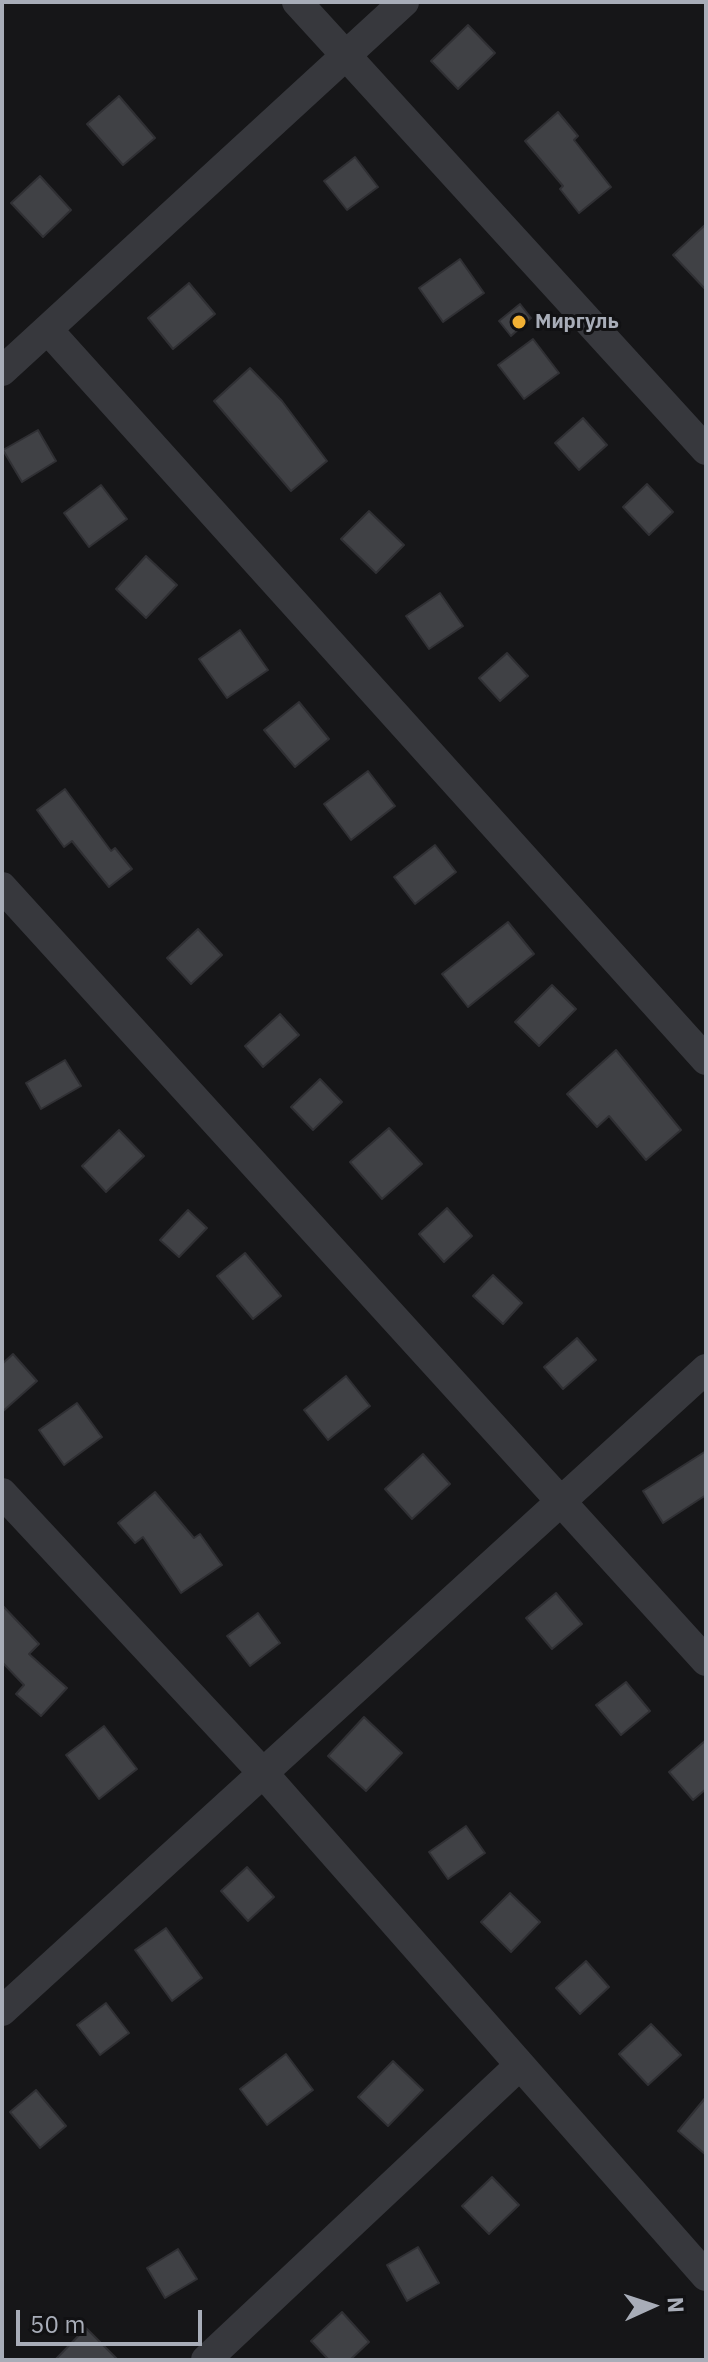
<!DOCTYPE html>
<meta charset="utf-8">
<style>
body{margin:0}
#map{position:relative;width:708px;height:2362px;overflow:hidden;background:#161618;font-family:"IBM Plex Sans",sans-serif}
canvas{display:block}
.frame{position:absolute;inset:0;border:4px solid #a8adb8;pointer-events:none}
.north{position:absolute;left:612px;top:2266px;width:80px;height:80px;-webkit-text-stroke:6px #111113;paint-order:stroke;rotate:87deg;font-size:22px;font-weight:700;line-height:32px;text-align:center;color:#a8adb8}
.north::after{content:'';display:block;margin:auto;width:28px;height:36px;background:#a8adb8;clip-path:polygon(50% 0,100% 100%,50% 72%,0 100%)}
.scale{position:absolute;left:16px;top:2310px;width:186px;height:36px;box-sizing:border-box;border:4px solid #a8adb8;border-top:0;padding-left:10px;font-size:24px;line-height:28px;white-space:nowrap;color:#a8adb8;-webkit-text-stroke:6px #111113;paint-order:stroke}
</style>
<div id="map">
<canvas width="708" height="2362"></canvas>
<div class="frame"></div>
<div class="north">N</div>
<div class="scale">50 m</div>
</div>
<script>
const ctx = document.querySelector('canvas').getContext('2d');
ctx.lineJoin = 'round';
function fill(path, color) { ctx.fillStyle = color; ctx.fill(path, 'evenodd'); }
function strokePath(path, color, width, dash) { ctx.strokeStyle = color; ctx.lineWidth = width; ctx.lineCap = dash ? 'butt' : 'round'; ctx.setLineDash(dash || []); ctx.stroke(path); }
function drawText(font, color, halo, rows, align = 'center') {
  ctx.font = font + ' "IBM Plex Sans",sans-serif'; ctx.lineWidth = 6; ctx.setLineDash([]); ctx.textBaseline = 'middle'; ctx.strokeStyle = halo; ctx.fillStyle = color; for (const [text, x, y, turn = 0] of rows) {
    ctx.save(); ctx.translate(x, y); ctx.rotate((+turn || 0) * Math.PI / 180); ctx.textAlign = isNaN(turn) ? turn : align; if (halo) ctx.strokeText(text, 0, 0); ctx.fillText(text, 0, 0); ctx.restore();
  }
}
const building = new Path2D(`
 M468,25L495,53L458,89L431,61Z
 M119,96L155,138L123,165L87,124Z
 M558,112L578,136L574,140L611,187L579,213L560,189L563,186L525,141Z
 M355,157L378,187L347,210L324,181Z
 M40,176L71,210L43,237L11,203Z
 M706,224V290L673,255Z
 M460,259L484,293L443,322L419,288Z
 M189,283L215,314L173,349L148,318Z
 M520,304L531,318L511,336L499,321Z
 M533,339L559,373L524,399L498,365Z
 M250,368L282,401L327,461L291,491L214,401Z
 M583,418L607,445L579,470L555,443Z
 M38,430L56,461L22,482L3,450Z
 M647,484L673,512L649,535L623,507Z
 M101,485L127,519L89,547L64,513Z
 M369,511L404,545L376,573L341,539Z
 M146,556L177,585L146,618L116,589Z
 M440,593L463,626L429,649L406,616Z
 M240,630L268,670L227,698L199,659Z
 M507,653L528,676L500,701L479,678Z
 M299,702L329,739L295,767L264,730Z
 M368,771L395,806L351,840L324,804Z
 M65,789L111,851L115,848L132,869L109,887L72,841L64,847L37,810Z
 M435,845L456,872L415,904L394,877Z
 M508,922L534,954L468,1007L442,974Z
 M198,929L222,955L191,984L167,958Z
 M552,985L576,1009L539,1046L515,1022Z
 M280,1014L299,1035L263,1067L245,1046Z
 M616,1050L681,1130L646,1160L609,1116L597,1127L567,1094Z
 M65,1060L81,1086L41,1109L26,1083Z
 M320,1079L342,1102L313,1130L291,1107Z
 M389,1128L422,1164L382,1199L350,1162Z
 M119,1130L144,1156L106,1192L82,1166Z
 M447,1208L472,1236L444,1262L419,1234Z
 M188,1210L207,1228L179,1257L160,1240Z
 M245,1253L281,1296L253,1319L217,1276Z
 M493,1275L522,1303L503,1324L473,1296Z
 M577,1338L596,1360L563,1389L544,1367Z
 M13,1354L37,1381L2,1412V1364Z
 M346,1376L370,1406L328,1440L304,1410Z
 M77,1403L102,1437L64,1465L39,1430Z
 M706,1451V1495L663,1523L643,1491Z
 M423,1454L450,1484L412,1519L385,1489Z
 M155,1492L194,1538L200,1534L222,1565L181,1593L143,1537L135,1543L118,1523Z
 M556,1593L582,1624L552,1649L526,1618Z
 M2,1605L39,1644L29,1654L67,1688L41,1716L16,1694L24,1685L2,1662Z
 M258,1613L280,1643L250,1666L227,1636Z
 M626,1682L650,1711L621,1735L596,1705Z
 M364,1717L402,1753L366,1791L328,1756Z
 M104,1726L137,1769L99,1799L66,1755Z
 M706,1740V1789L693,1800L669,1772Z
 M466,1826L485,1853L448,1879L429,1852Z
 M247,1867L274,1897L248,1921L221,1891Z
 M510,1893L540,1922L511,1952L481,1922Z
 M166,1928L202,1978L172,2001L135,1950Z
 M586,1961L609,1987L580,2014L556,1988Z
 M106,2003L129,2033L100,2055L77,2025Z
 M651,2024L681,2055L648,2085L619,2054Z
 M286,2054L313,2090L267,2125L240,2089Z
 M393,2061L423,2090L388,2126L358,2097Z
 M36,2090L66,2126L40,2148L10,2112Z
 M706,2097V2155L678,2131Z
 M492,2177L519,2205L489,2234L462,2206Z
 M418,2247L439,2283L407,2301L387,2265Z
 M178,2249L197,2279L165,2298L147,2268Z
 M342,2312L369,2342L350,2360H329L311,2341Z
 M86,2328L118,2360H55Z`);
fill(building, '#404145');
strokePath(building, '#303034', 2);
strokePath(new Path2D(`
 M297,2L706,450
 M48,330L706,1060
 M2,371L404,2
 M2,887L706,1661
 M2,1493L263,1773L706,2276
 M2,2011L706,1369
 M206,2360L520,2065`), '#37383d', 30);
for (const [x, y, r, color] of [
 [519,322,8,"#f2b134"]
]) { const dot = new Path2D(); dot.arc(x, y, r, 0, 2 * Math.PI); ctx.fillStyle = color; ctx.fill(dot); strokePath(dot, '#111113', 3); }
drawText('bold 20px', '#a8adb8', '#111113', [
 ["Миргуль",535,322]
], 'left');
</script>
